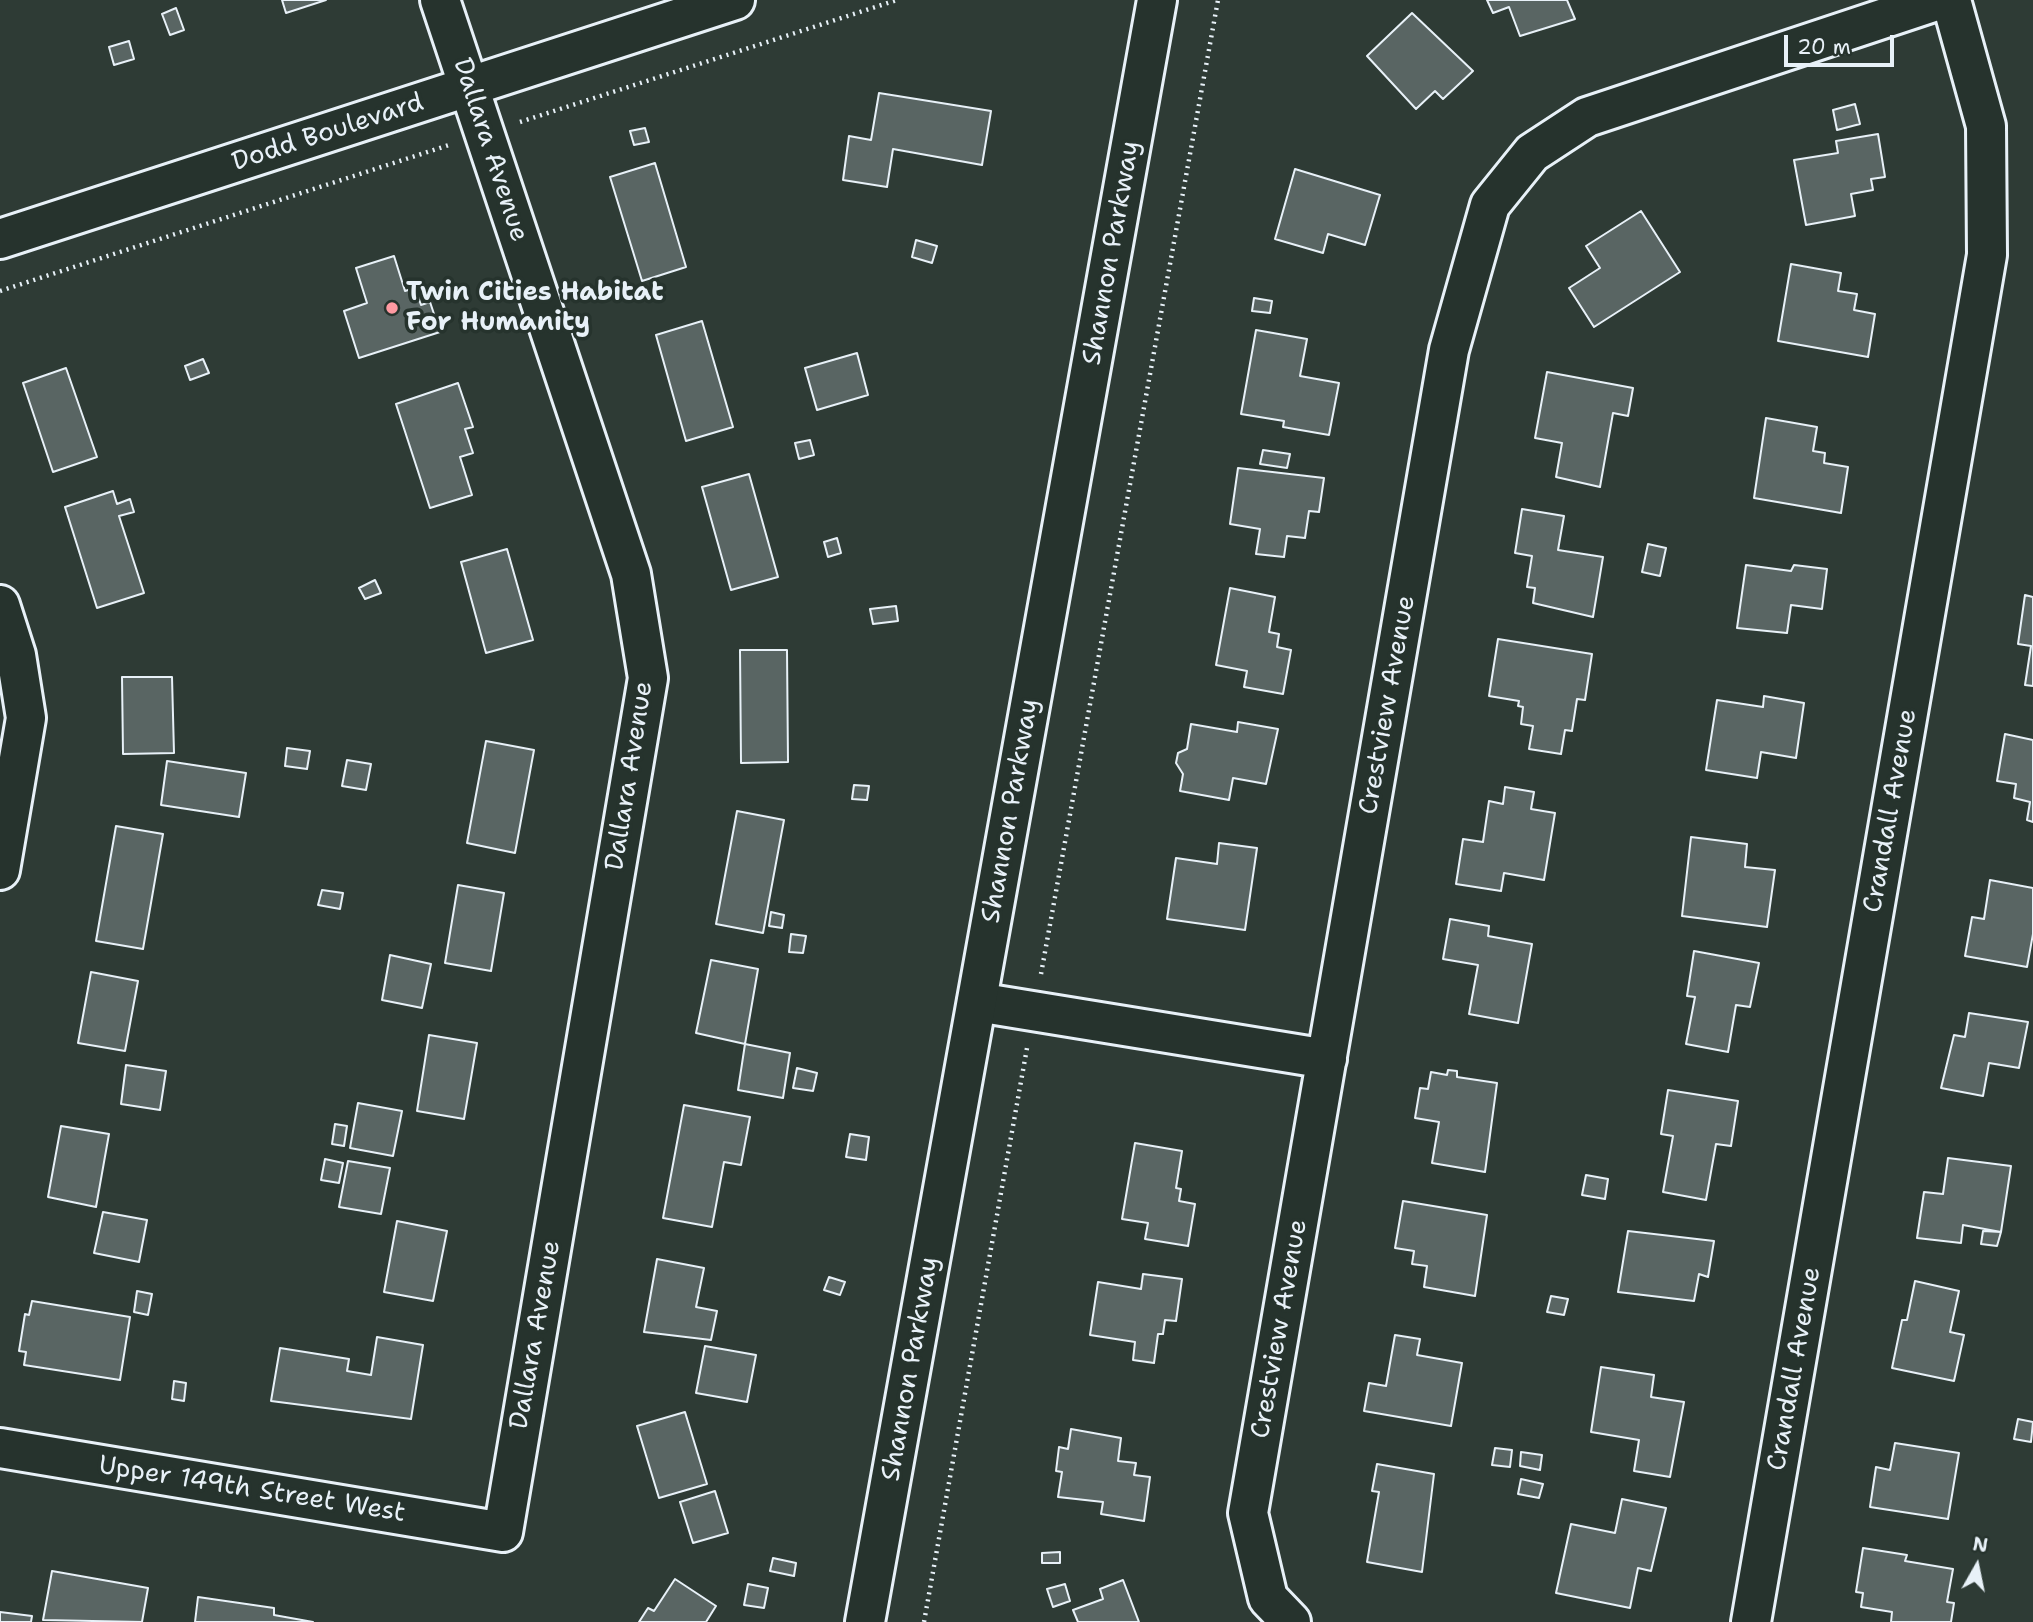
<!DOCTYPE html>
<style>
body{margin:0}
#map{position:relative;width:2033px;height:1622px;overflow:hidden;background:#2e3b35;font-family:"Shantell Sans",sans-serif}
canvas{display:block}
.north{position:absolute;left:1942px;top:1531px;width:70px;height:70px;-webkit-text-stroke:5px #26332d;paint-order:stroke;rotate:9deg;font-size:19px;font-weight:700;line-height:28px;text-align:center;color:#e8f1f8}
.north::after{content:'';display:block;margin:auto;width:24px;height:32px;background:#e8f1f8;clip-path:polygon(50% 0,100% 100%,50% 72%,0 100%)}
.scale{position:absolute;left:1784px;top:35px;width:110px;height:32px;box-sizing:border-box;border:4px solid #e8f1f8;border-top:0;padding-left:9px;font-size:21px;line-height:24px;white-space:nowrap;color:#e8f1f8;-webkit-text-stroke:5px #26332d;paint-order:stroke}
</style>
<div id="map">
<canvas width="2033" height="1622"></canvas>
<div class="north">N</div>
<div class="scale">20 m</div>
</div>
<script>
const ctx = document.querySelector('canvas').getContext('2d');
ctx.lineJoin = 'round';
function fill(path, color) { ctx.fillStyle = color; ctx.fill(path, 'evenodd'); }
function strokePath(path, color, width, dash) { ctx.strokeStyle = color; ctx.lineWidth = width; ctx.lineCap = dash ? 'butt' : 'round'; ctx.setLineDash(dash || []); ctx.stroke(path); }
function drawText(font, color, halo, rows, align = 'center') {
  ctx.font = font + ' "Shantell Sans",sans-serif'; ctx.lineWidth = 7; ctx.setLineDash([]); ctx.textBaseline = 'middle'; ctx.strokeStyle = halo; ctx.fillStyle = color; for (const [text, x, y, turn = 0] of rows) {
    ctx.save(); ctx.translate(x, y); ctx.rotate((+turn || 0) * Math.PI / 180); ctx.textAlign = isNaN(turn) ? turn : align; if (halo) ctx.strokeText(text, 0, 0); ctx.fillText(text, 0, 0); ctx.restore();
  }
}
const building = new Path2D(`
 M282,0H326L286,13Z
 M1487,0H1567L1575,19L1520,36L1509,7L1493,13Z
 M176,8L184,30L170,35L162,14Z
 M1412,13L1473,71L1443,99L1435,91L1416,109L1367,56Z
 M129,41L134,59L114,65L109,47Z
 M879,93L991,111L982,165L893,149L887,187L843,180L849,136L871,140Z
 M1855,104L1860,124L1837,130L1833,110Z
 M645,128L649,142L634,145L630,131Z
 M1878,134L1885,177L1871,179L1873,190L1851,194L1855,216L1806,225L1794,160L1838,153L1836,141Z
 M655,163L686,267L642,281L610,177Z
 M1295,169L1380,195L1365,245L1328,234L1323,253L1275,239Z
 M1641,211L1680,272L1594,327L1569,288L1600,268L1586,246Z
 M916,240L937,246L932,263L912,257Z
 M394,256L405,291L415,288L421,305L430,302L440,332L359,358L344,311L367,303L356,268Z
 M1791,264L1841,273L1838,291L1857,294L1854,310L1875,314L1868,357L1778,341Z
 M1254,298L1272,301L1270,313L1252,311Z
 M702,321L733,427L686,441L656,335Z
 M1256,330L1307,339L1300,376L1339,383L1329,435L1283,427L1284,421L1241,414Z
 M857,353L868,395L817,410L805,368Z
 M203,359L209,373L190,380L185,366Z
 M66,368L97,457L53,472L23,383Z
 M1547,372L1633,388L1628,416L1613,413L1600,487L1556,477L1562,443L1535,438Z
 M458,383L473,427L465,429L473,453L460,457L472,495L430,508L396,404Z
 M1766,418L1817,427L1813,451L1825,453L1824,463L1848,467L1841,513L1754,498Z
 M810,440L814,455L799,459L795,443Z
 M1263,450L1290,454L1287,468L1260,464Z
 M1238,468L1324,478L1319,512L1309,511L1305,538L1287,536L1284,557L1256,554L1260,529L1230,524Z
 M749,474L778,577L731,590L702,487Z
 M113,491L117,504L130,499L134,512L119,516L144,593L97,608L65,507Z
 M1522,509L1564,516L1558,550L1603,557L1593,617L1533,603L1535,588L1527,587L1532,556L1515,553Z
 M837,538L841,553L828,557L824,542Z
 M1648,544L1666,548L1660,576L1642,572Z
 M507,549L533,640L486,653L461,562Z
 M1746,565L1791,571L1794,565L1827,569L1822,609L1791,605L1787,633L1737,628Z
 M375,580L381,593L365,599L359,588Z
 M1230,588L1275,597L1269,632L1279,634L1277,647L1291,650L1283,694L1244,687L1247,671L1216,665Z
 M2025,595L2033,597V686L2025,685L2031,646L2018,644Z
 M896,606L898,621L873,624L870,609Z
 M1498,639L1592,654L1585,700L1577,699L1572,731L1565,730L1561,754L1529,749L1533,726L1521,724L1523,707L1518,706L1519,701L1489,696Z
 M740,650H787L788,762L741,763Z
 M122,677H172L174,753L123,754Z
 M1764,696L1804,703L1796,758L1761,752L1757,778L1706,770L1717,700L1763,707Z
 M1238,722L1278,729L1266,784L1233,778L1229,800L1180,791L1183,774L1176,763L1178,753L1187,749L1191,724L1237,732Z
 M2005,734L2033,740V822L2027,820L2030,802L2014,798L2016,784L1997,781Z
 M486,741L534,750L515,853L467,843Z
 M287,748L310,751L307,769L285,766Z
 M347,760L371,764L366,790L342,786Z
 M167,761L246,773L239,817L161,805Z
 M854,785L869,786L867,800L852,799Z
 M1505,787L1534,792L1531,809L1555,813L1544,880L1504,873L1501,891L1456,884L1463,839L1483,842L1489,801L1503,804Z
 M737,811L784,820L763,933L716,924Z
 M116,826L163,834L143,949L96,941Z
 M1691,837L1747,844L1745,867L1775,870L1767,927L1682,916Z
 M1219,843L1257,848L1245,930L1167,919L1176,858L1217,864Z
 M1990,880L2033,888V934L2027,967L1965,956L1972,917L1984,919Z
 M458,885L504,893L491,971L445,963Z
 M322,890L343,893L340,909L318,905Z
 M771,912L784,915L782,928L769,926Z
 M1450,919L1489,926L1488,936L1532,944L1518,1023L1469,1014L1478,965L1443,959Z
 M791,934L806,936L803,953L789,952Z
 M1694,951L1759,963L1750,1007L1736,1005L1728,1052L1686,1044L1695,997L1687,996Z
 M390,955L431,964L422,1008L382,1000Z
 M711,960L758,969L745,1044L696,1033Z
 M91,972L138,981L125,1051L78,1043Z
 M1969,1013L2028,1022L2019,1068L1989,1063L1983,1096L1941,1088L1954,1035L1965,1037Z
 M429,1035L477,1043L464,1119L417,1111Z
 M745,1044L790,1053L783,1098L738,1090Z
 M126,1065L166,1071L160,1110L121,1104Z
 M797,1068L817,1073L813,1091L793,1088Z
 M1448,1070L1457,1071V1077L1497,1083L1485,1172L1432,1163L1439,1122L1415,1118L1420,1088L1428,1089L1431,1072L1447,1075Z
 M1668,1090L1738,1101L1731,1146L1716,1144L1706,1200L1663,1192L1673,1136L1661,1134Z
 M358,1103L402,1111L393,1156L350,1148Z
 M684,1105L750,1117L741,1165L724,1162L712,1227L663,1218Z
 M335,1124L347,1126L344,1146L332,1144Z
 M61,1126L109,1134L96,1207L48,1197Z
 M850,1134L869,1137L866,1160L846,1157Z
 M1135,1143L1182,1151L1176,1188L1181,1189L1179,1201L1195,1204L1188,1246L1145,1239L1148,1223L1122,1219Z
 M1948,1158L2011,1166L2001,1232L1963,1225L1961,1243L1917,1238L1924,1192L1943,1194Z
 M325,1159L343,1163L339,1183L321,1180Z
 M348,1161L390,1168L381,1214L339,1207Z
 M1586,1175L1608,1179L1605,1199L1582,1195Z
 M1403,1201L1487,1215L1475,1296L1424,1287L1427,1266L1412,1264L1414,1251L1395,1248Z
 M103,1212L147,1220L139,1262L94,1253Z
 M397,1221L447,1231L433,1301L384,1292Z
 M1628,1231L1714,1241L1708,1277L1699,1274L1694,1301L1618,1292Z
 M1983,1231L2001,1232L1997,1246L1981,1244Z
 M657,1259L704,1268L696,1307L717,1311L711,1340L644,1332Z
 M1143,1274L1182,1279L1176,1321L1165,1320L1163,1334H1158L1154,1363L1133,1360L1135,1342L1090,1335L1098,1282L1141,1289Z
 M829,1277L845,1282L840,1295L824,1290Z
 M1915,1281L1959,1291L1950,1332L1964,1335L1954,1381L1892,1368L1902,1320H1907Z
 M137,1291L152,1294L148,1315L134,1312Z
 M1551,1296L1568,1299L1564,1315L1547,1312Z
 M32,1301L130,1317L120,1380L24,1365L26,1352L19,1351L25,1314L29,1315Z
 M1395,1335L1420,1339L1417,1355L1462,1363L1451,1426L1364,1411L1369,1383L1386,1386Z
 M377,1337L423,1345L411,1419L271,1401L280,1348L349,1359L347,1371L371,1375Z
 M705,1346L756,1355L747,1402L696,1393Z
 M1601,1367L1654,1375L1651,1397L1684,1402L1670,1477L1634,1471L1639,1440L1591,1432Z
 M174,1381L186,1383L184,1401L172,1399Z
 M685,1412L707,1484L659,1498L637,1426Z
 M2018,1419L2033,1422L2031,1442L2014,1439Z
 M1071,1429L1121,1438L1118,1461L1136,1463L1134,1475L1150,1477L1144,1521L1101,1514L1103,1502L1058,1497L1062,1472L1056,1471L1059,1447L1068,1449Z
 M1895,1443L1959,1453L1948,1519L1870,1507L1876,1467L1890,1470Z
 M1495,1448L1512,1450L1510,1467L1492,1465Z
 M1521,1452L1542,1455L1540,1470L1520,1466Z
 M1377,1464L1434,1474L1422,1572L1367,1562L1379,1492L1372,1491Z
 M1521,1479L1543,1484L1539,1498L1518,1494Z
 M715,1491L728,1533L693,1543L680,1502Z
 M1622,1499L1666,1508L1651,1571L1638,1568L1630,1608L1556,1593L1571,1524L1615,1533Z
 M1863,1548L1907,1555L1905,1561L1953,1569L1947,1602L1954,1603L1951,1622H1891L1892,1612L1861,1607L1863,1593L1856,1592Z
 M1060,1552V1563H1042V1553Z
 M773,1558L796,1563L794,1576L770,1571Z
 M52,1571L148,1588L142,1622L43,1620Z
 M675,1579L716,1606L706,1622H639L648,1608L654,1611Z
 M1123,1580L1139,1622H1078L1073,1610L1103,1599L1100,1589Z
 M748,1584L768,1588L764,1608L744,1605Z
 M1065,1584L1070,1601L1053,1607L1047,1589Z
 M198,1597L274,1608V1615L313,1622H195Z
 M0,1612L32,1616L31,1622H0Z`);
fill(building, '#596563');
strokePath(building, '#e8f1f8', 2);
const minor = new Path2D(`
 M0,239L735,0
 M0,605L16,655L26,718L0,870
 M977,1002L1327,1059
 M0,1448L503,1532L648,678L631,574L440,0
 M1291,1622L1268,1598L1248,1513L1449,350L1490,205L1532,153L1587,117L1939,0
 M1751,1622L1987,255L1986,126L1951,0`);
const tertiary = new Path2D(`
 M865,1622L1157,0`);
strokePath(minor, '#e8f1f8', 44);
strokePath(tertiary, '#e8f1f8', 44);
strokePath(new Path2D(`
 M520,122L897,0
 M0,291L449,145
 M1041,974L1218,0
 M924,1622L1027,1048`), '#e8f1f8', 4.5, [2, 5]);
strokePath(minor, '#26332d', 38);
strokePath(tertiary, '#26332d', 38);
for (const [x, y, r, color] of [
 [392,308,7,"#ff9aa2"]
]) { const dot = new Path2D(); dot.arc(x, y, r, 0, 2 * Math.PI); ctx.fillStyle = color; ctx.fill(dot); strokePath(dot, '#26332d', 2.5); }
drawText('26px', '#e8f1f8', '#26332d', [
 ["Dodd Boulevard",328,133,-18],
 ["Dallara Avenue",490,150,72],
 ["Shannon Parkway",1112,253,-80],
 ["Crestview Avenue",1388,705,-80],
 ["Dallara Avenue",630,776,-81],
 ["Shannon Parkway",1011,811,-80],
 ["Crandall Avenue",1891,811,-80],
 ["Crestview Avenue",1280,1329,-80],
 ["Dallara Avenue",536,1335,-80],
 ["Shannon Parkway",911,1369,-80],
 ["Crandall Avenue",1795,1369,-80],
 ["Upper 149th Street West",252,1490,9]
]);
drawText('bold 26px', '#e8f1f8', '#26332d', [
 ["Twin Cities Habitat",406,293],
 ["For Humanity",406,323]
], 'left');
</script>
